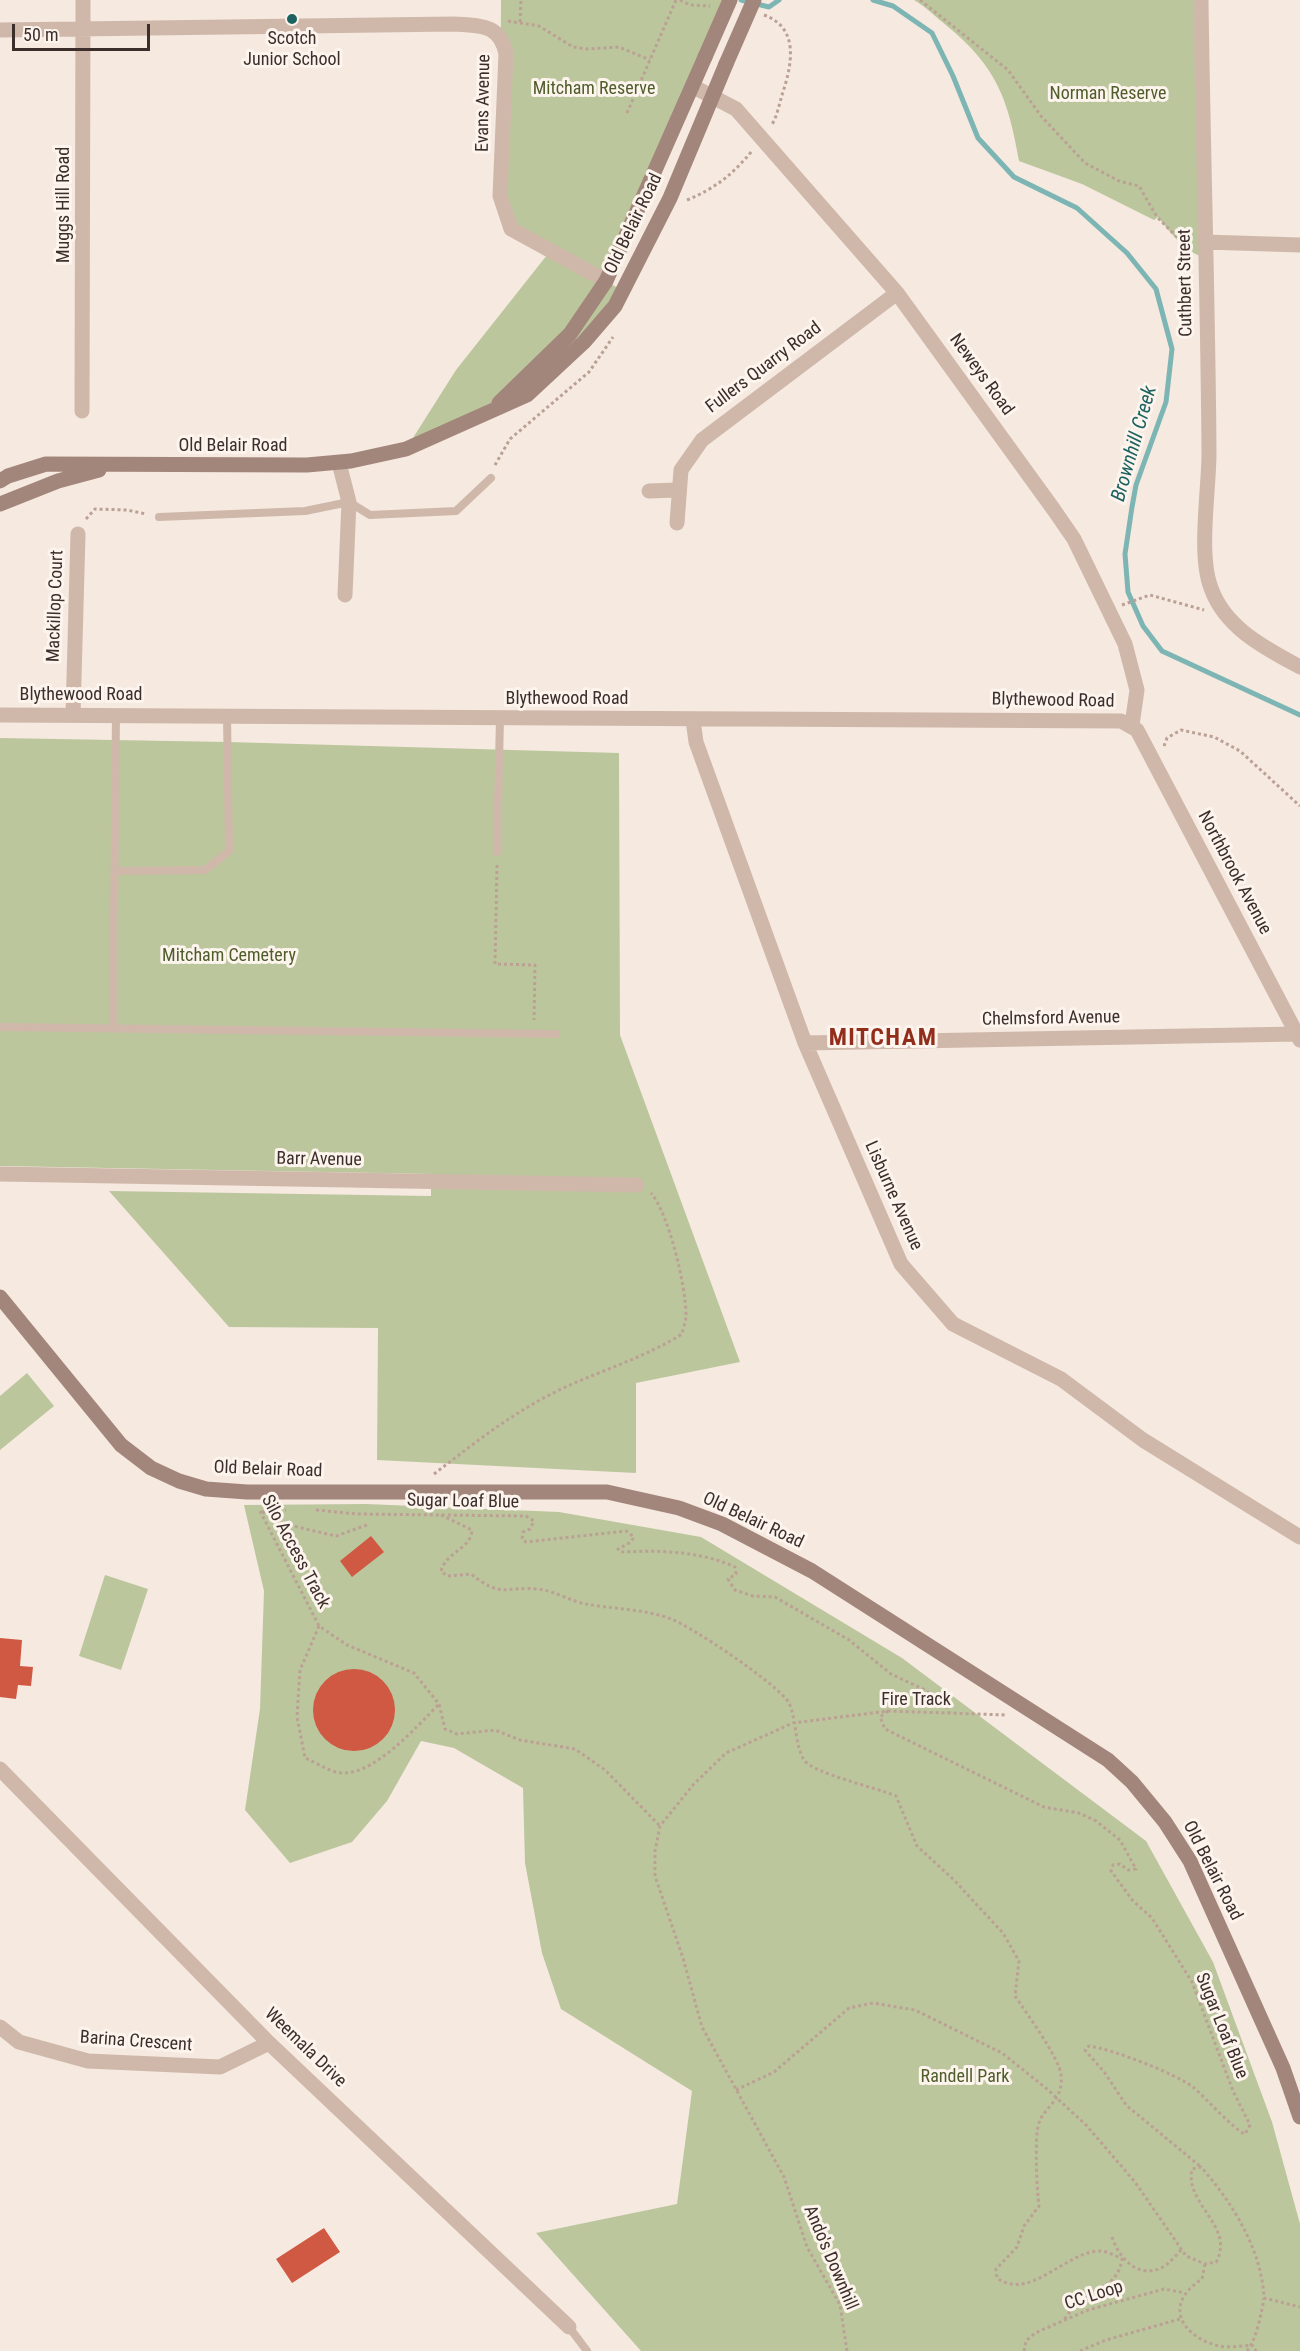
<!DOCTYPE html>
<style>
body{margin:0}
#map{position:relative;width:1300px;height:2351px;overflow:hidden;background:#f5e9e0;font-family:"Roboto Condensed",sans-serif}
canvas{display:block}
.scale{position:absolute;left:12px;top:24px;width:138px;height:27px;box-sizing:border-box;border:3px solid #3c2e2a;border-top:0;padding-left:8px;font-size:18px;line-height:21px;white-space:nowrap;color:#3c2e2a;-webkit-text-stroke:4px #fcf4ed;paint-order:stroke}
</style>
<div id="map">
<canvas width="1300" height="2351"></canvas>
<div class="scale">50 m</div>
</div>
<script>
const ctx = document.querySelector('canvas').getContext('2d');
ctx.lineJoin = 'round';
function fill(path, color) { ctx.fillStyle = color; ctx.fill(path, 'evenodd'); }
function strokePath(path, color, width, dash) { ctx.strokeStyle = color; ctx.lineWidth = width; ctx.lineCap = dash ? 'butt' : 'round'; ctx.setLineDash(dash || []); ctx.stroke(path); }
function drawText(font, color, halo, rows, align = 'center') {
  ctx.font = font + ' "Roboto Condensed",sans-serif'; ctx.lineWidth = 6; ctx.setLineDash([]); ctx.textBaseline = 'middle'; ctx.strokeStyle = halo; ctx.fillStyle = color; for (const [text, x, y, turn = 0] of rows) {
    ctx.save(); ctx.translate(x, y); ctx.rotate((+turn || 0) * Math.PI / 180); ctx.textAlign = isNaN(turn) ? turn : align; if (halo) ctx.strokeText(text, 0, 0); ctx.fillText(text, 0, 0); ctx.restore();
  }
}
fill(new Path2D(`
 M501,0H730L606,281L623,291L527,395L406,449L456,370L551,250L511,229L500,196Z
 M914,0H1202L1205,257C1186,254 1170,232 1158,217L1154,220L1082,184L1019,161C1008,99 997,67 947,26C936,17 926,7 914,0Z
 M0,738L228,742L619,753L620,1035L740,1362L636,1383V1473L377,1460L378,1328L229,1327L109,1191L431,1196V1174L0,1166Z
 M27,1373L54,1406L0,1450V1396Z
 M366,1504L559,1512L701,1537L902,1658L1146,1841L1213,1962L1272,2122L1300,2224V2351H641L536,2233L677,2204L692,2091L561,2009L542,1953L525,1863L523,1788L454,1748L421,1741L387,1801L352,1842L290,1863L245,1810L260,1709L264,1591L244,1505Z
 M105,1575L148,1589L121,1670L79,1656Z`), '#bcc69d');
strokePath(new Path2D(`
 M741,0L769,7L779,0
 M873,0L893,6L932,33L953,76L978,138L1014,177L1077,208L1127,253L1156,289L1172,349L1166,402L1136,485L1132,507L1125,554L1128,592L1143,626L1162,651L1300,715`), '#7cb5b3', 5);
fill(new Path2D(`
 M371,1536L384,1552L352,1577L340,1561Z
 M0,1638L22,1640L20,1666L33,1667L31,1686L18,1685L16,1699L0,1697Z
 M313 1710a41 41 0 1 1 82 0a41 41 0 1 1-82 0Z
 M324,2228L340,2252L292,2283L276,2259Z`), '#d05943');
strokePath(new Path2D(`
 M680,0L690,5L710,6
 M920,0L1008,70L1041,116L1085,163L1119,181L1139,186L1157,217L1188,248
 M764,15C800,28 792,65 782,95C779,105 777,117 771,126
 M508,21L539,26L573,47L586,49L619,47L650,60
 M520,22L521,0
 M627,113L676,0
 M687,200C716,188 733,174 752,151
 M495,465L510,439L589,372L613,337
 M86,519L95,509L127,510L146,514
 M1122,605L1150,595L1204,610
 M1164,746L1167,738L1181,730L1214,737L1240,751L1300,806
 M497,865L495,964L535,965L534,1020
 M434,1474C468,1448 502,1421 540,1400C586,1374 638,1362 682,1334C683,1328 686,1321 686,1315C686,1287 669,1214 651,1193
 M316,1510L357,1514L526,1516L534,1521L530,1529L523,1532L522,1539L526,1542L626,1531L634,1537L631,1542L618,1549L621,1552C659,1550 700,1551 735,1567L736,1574L728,1579L735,1590L753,1596L775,1597L849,1640L891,1674L923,1689L946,1705L949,1713
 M260,1511L319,1626L347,1645L414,1673L439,1704L445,1729L457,1734L495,1730L520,1740L575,1749L605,1770L660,1826
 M261,1512L286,1510
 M262,1512L293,1526L336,1536L367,1525
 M441,1515L472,1530C471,1549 446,1552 441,1571L447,1576L471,1574C503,1599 503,1586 538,1589C555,1591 570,1601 586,1604C613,1609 645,1609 671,1619C691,1626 779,1685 789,1703C796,1717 795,1746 804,1760C814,1774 875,1787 896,1796L917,1846L954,1880L1003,1933L1019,1961L1015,1996C1025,2011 1060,2059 1061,2075C1064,2100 1044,2107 1039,2123C1034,2136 1037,2191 1039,2206L1024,2226L1017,2247L996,2269L997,2278C1030,2302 1066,2251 1100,2251C1107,2251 1116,2256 1122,2259C1118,2286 1097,2287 1079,2301C1073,2306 1068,2315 1063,2321
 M319,1626L300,1670L297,1717L305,1758C315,1762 325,1769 336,1772C370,1781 417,1726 439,1704
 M888,1711L880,1717L885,1729L1044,1807L1079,1813L1096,1821L1120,1840L1136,1869L1128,1870L1120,1864L1113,1865L1111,1871L1133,1901L1152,1918L1192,1982L1233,2091L1250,2125L1245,2134C1233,2129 1206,2098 1193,2087C1174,2073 1112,2049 1089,2046L1085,2050L1105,2073L1126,2105L1201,2167
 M736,2090L774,2072L849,2008L873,2003L915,2010L1002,2053L1047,2089L1086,2125L1135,2182L1186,2256L1205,2264L1216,2262C1236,2227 1184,2204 1192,2169L1201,2167C1232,2202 1262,2250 1264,2298L1300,2307
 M1112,2237C1119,2258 1138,2280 1163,2267C1170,2263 1176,2255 1181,2250
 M1205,2264L1202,2279C1163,2304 1180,2336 1219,2346C1229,2348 1242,2346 1252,2345L1256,2351
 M847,2351L840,2305L807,2247L784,2177L702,2027L683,1958L655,1876V1851L660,1826L693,1785L726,1753L793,1723L888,1711L1006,1715
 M1024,2351L1026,2341L1035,2333L1088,2310L1164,2289L1185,2293
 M1080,2351L1106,2340L1180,2319
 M1247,2351C1256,2340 1262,2312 1264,2298`), '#bba194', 3, [3, 3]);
strokePath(new Path2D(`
 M159,517L305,511L349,502L370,515L456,511L491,478
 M497,852L500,718
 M115,871L205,870L229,851L227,716
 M0,1027L556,1034
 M113,1028L116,715
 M569,2327L587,2351`), '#cfb8aa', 8);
strokePath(new Path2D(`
 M1201,0C1203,151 1208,302 1209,453C1209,490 1198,555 1211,588C1225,628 1265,648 1300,667
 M0,30L454,24C479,26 500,23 506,54L500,196L511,229L606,281
 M692,86L736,109L897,293L1054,510L1074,539L1125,644L1137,690L1132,725
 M1205,242L1300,245
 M82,411L83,0
 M339,463L349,502L345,595
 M649,491L677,490
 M677,523L681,470L702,440L897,293
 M0,715L1121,721L1137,730L1300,1040
 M73,715L78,534
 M693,720L696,742L805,1043L901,1264L953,1324L1061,1379L1143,1440L1300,1537
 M805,1043L1297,1034
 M0,1174L637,1185
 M0,1769L269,2043L569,2327
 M0,2027L19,2042L88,2061L220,2067L269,2043`), '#cfb8aa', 15);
strokePath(new Path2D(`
 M499,403L570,334L606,281L705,57
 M0,481L8,476L46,464L307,465L351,461L406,449L527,395L584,342L615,306L670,198L726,64
 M0,504L58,481L99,470
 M0,1297L121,1445L151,1468L179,1481L206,1489L247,1492H607L679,1508L722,1524L812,1571L1108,1760L1132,1782L1165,1822L1190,1861L1283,2068L1300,2117`), '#a3867b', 15);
strokePath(new Path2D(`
 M705,57L730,0
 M726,64L754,0`), '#a3867b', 15);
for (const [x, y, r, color] of [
 [292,19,6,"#1b6261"]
]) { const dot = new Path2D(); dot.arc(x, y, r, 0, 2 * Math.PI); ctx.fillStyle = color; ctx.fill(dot); strokePath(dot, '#fcf4ed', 2); }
drawText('18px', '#3c2e2a', '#fcf4ed', [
 ["Scotch",292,39],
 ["Junior School",292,60]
]);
drawText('18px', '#4f5d2b', '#fcf4ed', [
 ["Mitcham Reserve",594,89],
 ["Norman Reserve",1108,94],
 ["Mitcham Cemetery",229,956],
 ["Randell Park",965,2077]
]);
drawText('18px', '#3c2e2a', '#fcf4ed', [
 ["Evans Avenue",484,103,-89],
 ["Muggs Hill Road",64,205,-90],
 ["Old Belair Road",634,224,-64],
 ["Cuthbert Street",1186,283,-91],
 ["Fullers Quarry Road",764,368,-37],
 ["Neweys Road",981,375,54],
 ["Old Belair Road",233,446],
 ["Mackillop Court",56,606,-88],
 ["Blythewood Road",81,695],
 ["Blythewood Road",567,699],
 ["Blythewood Road",1053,701,1],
 ["Northbrook Avenue",1234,873,62],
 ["Chelmsford Avenue",1051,1019,-1],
 ["Barr Avenue",319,1160,1],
 ["Lisburne Avenue",893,1196,66],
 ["Old Belair Road",268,1470,2],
 ["Sugar Loaf Blue",463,1502,1],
 ["Old Belair Road",753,1521,25],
 ["Silo Access Track",295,1552,62],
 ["Fire Track",916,1700],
 ["Old Belair Road",1212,1871,63],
 ["Sugar Loaf Blue",1221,2026,68],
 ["Barina Crescent",136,2042,4],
 ["Weemala Drive",305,2048,44],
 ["Ando's Downhill",830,2258,67],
 ["CC Loop",1094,2296,-18]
]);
drawText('italic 20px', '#1b6261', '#fcf4ed', [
 ["Brownhill Creek",1135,444,-74]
]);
ctx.letterSpacing = '1.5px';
drawText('bold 24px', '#932d1b', '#fcf4ed', [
 ["MITCHAM",883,1039]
]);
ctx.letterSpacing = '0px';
</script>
